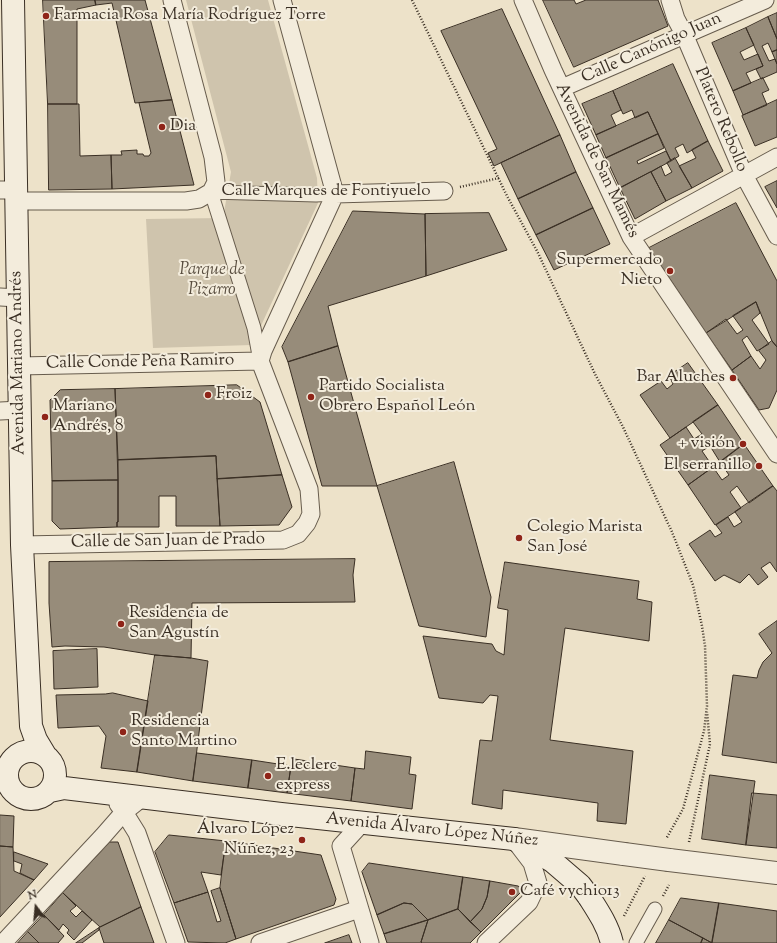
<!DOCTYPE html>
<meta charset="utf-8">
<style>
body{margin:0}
#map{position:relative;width:777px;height:943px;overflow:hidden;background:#ede2c9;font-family:"Sorts Mill Goudy",serif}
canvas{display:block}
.north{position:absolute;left:16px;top:887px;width:40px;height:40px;-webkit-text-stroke:3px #f3ecdc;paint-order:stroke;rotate:344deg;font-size:11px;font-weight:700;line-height:16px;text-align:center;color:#3a2f24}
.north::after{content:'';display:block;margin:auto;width:14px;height:18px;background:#3a2f24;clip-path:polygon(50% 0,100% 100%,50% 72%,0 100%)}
</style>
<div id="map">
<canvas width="777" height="943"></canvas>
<div class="north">N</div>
</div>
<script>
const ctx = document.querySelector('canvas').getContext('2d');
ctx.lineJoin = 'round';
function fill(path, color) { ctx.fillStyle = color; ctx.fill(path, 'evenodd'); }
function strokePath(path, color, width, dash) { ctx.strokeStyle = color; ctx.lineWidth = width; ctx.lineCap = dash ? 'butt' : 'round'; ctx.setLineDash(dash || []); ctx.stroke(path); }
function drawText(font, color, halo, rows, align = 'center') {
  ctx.font = font + ' "Sorts Mill Goudy",serif'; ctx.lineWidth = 4; ctx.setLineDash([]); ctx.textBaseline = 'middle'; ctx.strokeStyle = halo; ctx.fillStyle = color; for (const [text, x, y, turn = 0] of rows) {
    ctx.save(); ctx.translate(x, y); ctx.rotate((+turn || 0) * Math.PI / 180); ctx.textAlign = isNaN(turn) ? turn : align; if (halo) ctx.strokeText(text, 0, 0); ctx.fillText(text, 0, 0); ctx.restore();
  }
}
fill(new Path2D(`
 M186,0H268L317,178L318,203L252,345L153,348L146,219L223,218L231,172Z`), '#cfc4ad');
const building = new Path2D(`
 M43,0H95L96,5L77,9V104H48Z
 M95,0H145L172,100L135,103L112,3L96,5Z
 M543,0H574L576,4L586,0H658L668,26L574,67Z
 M502,9L560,135L494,166L488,153L497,149L441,31Z
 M777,13V39L768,17Z
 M768,17L777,39V50L772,52L768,43L762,46L769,61L775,59L777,64V72L761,79L756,69L763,66L746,28Z
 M746,28L754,45L740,52L744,60L758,54L763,66L746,73L751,83L733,91L712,43Z
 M777,50V64L772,52Z
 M673,64L708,141L687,153L683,144L675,148L679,156L671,161L648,112L635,118L632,110L623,114L613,91Z
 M763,78L769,90L762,93L767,105L743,115L733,91Z
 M613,91L621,110L611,115L616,126L596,135L582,104Z
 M172,100L194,185L112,189L111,155H122L121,151L137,150V154H143L144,156H149L151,153L139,103Z
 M777,100V137L755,146L742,116Z
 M48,104H79L80,156L111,155L112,189L49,190Z
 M648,112L658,134L606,158L596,135Z
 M658,134L664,148L637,161L638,164L666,151L671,161L620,188L606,158Z
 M560,135L576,172L518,199L501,163Z
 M708,141L723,171L692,188L679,166L696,158L692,150Z
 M675,158L692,188L666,201L651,172L661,166L665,176L672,172L667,163Z
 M576,172L593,208L536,235L518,199Z
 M651,172L666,201L635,219L620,188Z
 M777,181V208L765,187Z
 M736,203L777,281V347L772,341L756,302L706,333L649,248Z
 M593,208L610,244L554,270L536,235Z
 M353,211L425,214L426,276L328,306L338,346L288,362L282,347Z
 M489,213L507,250L426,276L425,214Z
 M756,302L760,313L752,320L769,344L757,351L747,336L742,340L751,356L732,370L706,333L726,319L737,334L743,330L733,316Z
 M772,341L777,347V390L769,408L759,410L732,370L751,356L760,369L766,360L759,351Z
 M338,346L377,486H322L288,362Z
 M688,363L718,405L670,438L640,395L661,381L667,389L673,384L669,376Z
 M237,385L260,402L282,475L217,479L216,456L118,460L115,389Z
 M115,389L118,480L52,481L50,400L60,390Z
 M718,405L744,444L720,462L710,446L702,451L713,467L688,485L660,445L686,427L694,439L702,434L693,422Z
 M744,444L773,486L749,503L737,486L730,492L741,508L715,525L688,485L713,467L722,480L729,475L720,462Z
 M216,456L220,526H176V496H159V527H117V522H118V460Z
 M454,462L491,597L486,637L419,626L377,486Z
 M282,475L292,507L279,525L220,526L217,479Z
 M107,480H118V522H117V527L60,529L52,521V481Z
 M773,486L777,491V572L770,562L761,568L768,577L758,585L749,574L740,583L724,575L715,581L689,544L710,530L715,537L722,533L716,525L728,517L734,527L742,522L735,512Z
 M355,559L353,575L355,602L192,603L191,658L155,655L104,647L65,646L52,647L49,603V562Z
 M505,562L639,581L637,599L652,602L649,641L565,628L550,740L633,751L626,824L597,821L598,803L503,790L502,809L472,804L480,740L492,741L498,696L490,695L483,703L439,698L423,636L492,644L496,651L504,655L508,610L498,608Z
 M777,621V763L722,755L733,675L757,678L759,670L763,662L772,653L759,634Z
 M97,649L98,687L54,689L53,651Z
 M155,655L191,658L208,661L193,781L137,772Z
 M113,693L148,701L137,772L101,768L106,736L99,726L58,728L56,695L105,694Z
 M366,751L411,757L409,774L416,775L412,809L351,801L355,768L364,769Z
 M197,753L252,760L248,788L193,781Z
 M294,759L355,768L351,801L287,793L291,766Z
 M252,760L291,766L287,793L248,788Z
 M710,775L755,781L746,845L702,839Z
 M752,793L777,795V848L746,845Z
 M0,815L14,816L13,847L0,846Z
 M169,835L226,841L221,875L201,872L208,892L174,903L155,852Z
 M226,841L321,855L336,899L334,905L236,939L220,888Z
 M110,842H118L141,907L100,927L63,893Z
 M0,846L13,847L14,871L34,880L0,917Z
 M14,852L48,864L34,880L20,873L22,864L14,861Z
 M369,863L463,877L458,909L428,920L412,904L404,903L377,915L362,872Z
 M463,877L490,881L487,897L482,909L470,922L458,909Z
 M490,881L518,886L521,888V892L481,932L470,922L482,909L487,897Z
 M220,888L236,939L225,943L188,942L174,903L208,892L217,922L221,921L211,891Z
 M63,893L76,906L70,911L76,917L82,911L92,920L74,940L67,933L69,930L63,924L59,930L44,915Z
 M681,898L719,903L712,943L669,920Z
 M404,903L412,904L428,920L384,934L377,915Z
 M719,903L777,911V943H712Z
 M141,907L154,943H104L99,928Z
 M458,909L481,932L470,943H422L421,942L428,920Z
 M44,915L64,936L58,943H39L28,932Z
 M428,920L421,942L422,943H387L384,934Z
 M669,920L703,938L701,943H656Z
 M99,928V930L82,943H76Z
 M28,932L39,943H18Z
 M349,935L352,943H325Z
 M703,938L712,943H701Z`);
fill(building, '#978c7a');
strokePath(building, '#3a2f24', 1);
const pedestrian = new Path2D(`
 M260,361L254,328L211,192L316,195L335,194
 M636,943L655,909`);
const minor = new Path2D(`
 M282,0L335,194
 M523,0L553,70L631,237L777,454
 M670,0L676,19L684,34L744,175L777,236
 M562,88L765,0
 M0,190H16
 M335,194L444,191
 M17,201H186L199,199L211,192L216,182L213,157L172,0
 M631,237L777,157
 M0,297L18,298
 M19,366L260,361
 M0,411L20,410
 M22,545L283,540L298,534L307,523L311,514L309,489L260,361L263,351L335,194
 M118,804L124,812L137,833L176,943
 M362,823L341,846L370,943
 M3,943L103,836L124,812L143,797
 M260,943L359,909
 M486,943L529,902L538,883L532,863L516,842`);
const tertiary = new Path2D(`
 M514,839L624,854
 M669,860L777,873`);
const secondary = new Path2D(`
 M13,0L22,545L31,726L36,740L45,755
 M7 775a24 24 0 1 1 48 0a24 24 0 1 1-48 0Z
 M50,791L64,788L281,814L514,839L552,861L580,885L589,897`);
strokePath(pedestrian, '#675c4d', 15);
strokePath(minor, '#675c4d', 19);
strokePath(tertiary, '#675c4d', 24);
strokePath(secondary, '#3a2f24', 24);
strokePath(new Path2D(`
 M412,0L507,196L537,251L595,374L623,427L672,532L693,585L702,626L705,646L707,706L704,731L683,809L666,839
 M460,187L499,178
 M689,842L710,744L707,712
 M663,896L669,885
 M624,916L645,876`), '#3a2f24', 2.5, [1, 2]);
strokePath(pedestrian, '#f3ecdc', 13);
strokePath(minor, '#f3ecdc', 17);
strokePath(tertiary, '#f3ecdc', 22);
strokePath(secondary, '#f3ecdc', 22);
const tertiaryBridge = new Path2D(`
 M624,854L669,860`);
const secondaryBridge = new Path2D(`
 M589,897C598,911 608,926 612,943`);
strokePath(tertiaryBridge, '#675c4d', 24, []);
strokePath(secondaryBridge, '#3a2f24', 24, []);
strokePath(tertiaryBridge, '#f3ecdc', 22);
strokePath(secondaryBridge, '#f3ecdc', 22);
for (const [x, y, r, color] of [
 [46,16,4,"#8f2418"],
 [162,127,4,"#8f2418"],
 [670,271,4,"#8f2418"],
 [733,378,4,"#8f2418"],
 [208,395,4,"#8f2418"],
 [311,397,4,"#8f2418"],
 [45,417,4,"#8f2418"],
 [743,444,4,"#8f2418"],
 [759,466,4,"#8f2418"],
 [519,538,4,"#8f2418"],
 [121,624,4,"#8f2418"],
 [123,732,4,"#8f2418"],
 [268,776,4,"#8f2418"],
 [302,840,4,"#8f2418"],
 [512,892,4,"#8f2418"]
]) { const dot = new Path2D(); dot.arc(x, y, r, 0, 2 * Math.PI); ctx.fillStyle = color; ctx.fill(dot); strokePath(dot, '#f3ecdc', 1.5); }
drawText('17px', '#3a2f24', '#f3ecdc', [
 ["Farmacia Rosa María Rodríguez Torre",54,16],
 ["Dia",170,127],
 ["Supermercado",662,261,"right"],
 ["Nieto",662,281,"right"],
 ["Bar Aluches",725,378,"right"],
 ["Partido Socialista",319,387],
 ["Obrero Español León",319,407],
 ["Froiz",216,395],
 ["Mariano",53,407],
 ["Andrés, 8",53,427],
 ["+ visión",735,444,"right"],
 ["El serranillo",751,466,"right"],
 ["Colegio Marista",527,528],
 ["San José",527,548],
 ["Residencia de",129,614],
 ["San Agustín",129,634],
 ["Residencia",131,722],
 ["Santo Martino",131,742],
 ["E.leclerc",276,766],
 ["express",276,786],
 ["Álvaro López",294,830,"right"],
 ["Núñez, 23",294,850,"right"],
 ["Café vychio13",520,892]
], 'left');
drawText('17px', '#3a2f24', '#f3ecdc', [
 ["Calle Canónigo Juan",652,49,-24],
 ["Platero Rebollo",720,120,67],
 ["Avenida de San Mamés",596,161,64],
 ["Calle Marques de Fontiyuelo",326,192],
 ["Avenida Mariano Andrés",19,363,-91],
 ["Calle Conde Peña Ramiro",140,363,-1],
 ["Calle de San Juan de Prado",168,542,-1],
 ["Avenida Álvaro López Núñez",432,831,6]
]);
drawText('italic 17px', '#584d3f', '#f3ecdc', [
 ["Parque de",212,271],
 ["Pizarro",212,291]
]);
</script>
